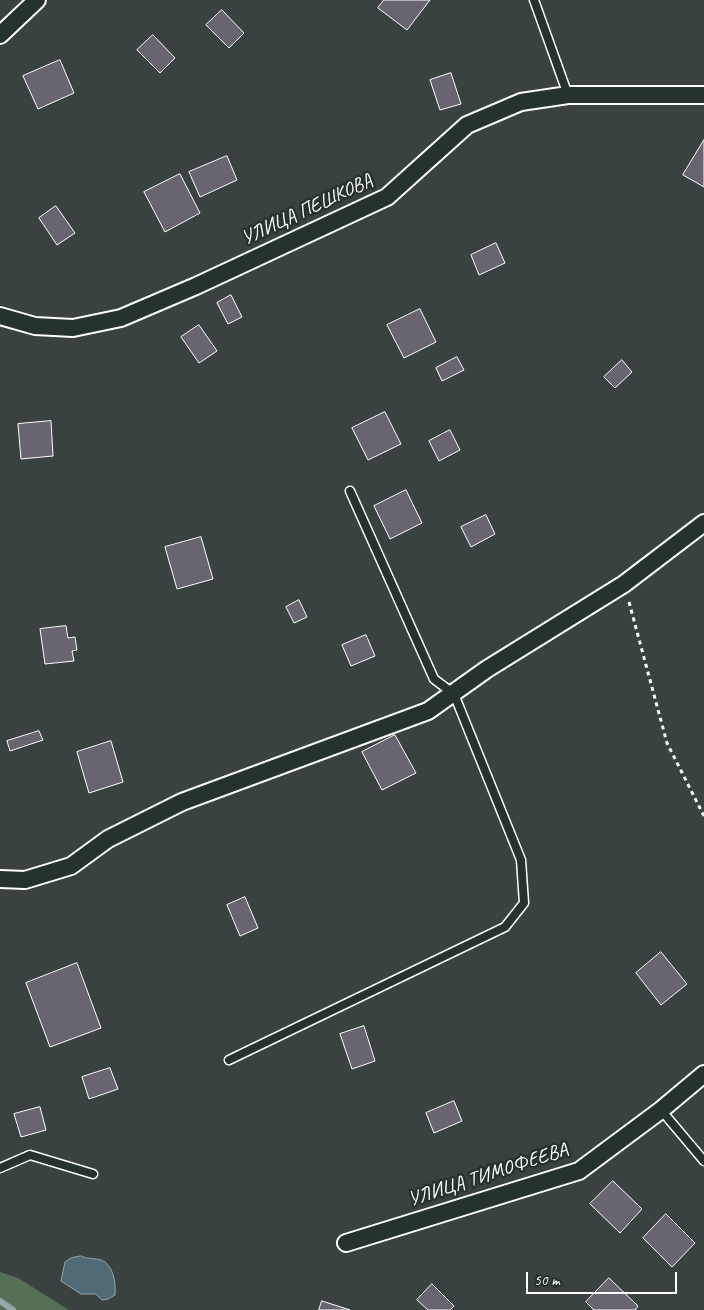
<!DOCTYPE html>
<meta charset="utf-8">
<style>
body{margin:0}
#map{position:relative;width:704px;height:1310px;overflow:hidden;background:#3a4241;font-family:Caveat,sans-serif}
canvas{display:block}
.scale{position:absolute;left:526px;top:1272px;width:151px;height:22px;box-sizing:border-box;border:2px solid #fff;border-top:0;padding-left:6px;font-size:15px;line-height:18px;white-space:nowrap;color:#fff;-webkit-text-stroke:4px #26332d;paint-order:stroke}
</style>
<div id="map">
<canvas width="704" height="1310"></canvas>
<div class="scale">50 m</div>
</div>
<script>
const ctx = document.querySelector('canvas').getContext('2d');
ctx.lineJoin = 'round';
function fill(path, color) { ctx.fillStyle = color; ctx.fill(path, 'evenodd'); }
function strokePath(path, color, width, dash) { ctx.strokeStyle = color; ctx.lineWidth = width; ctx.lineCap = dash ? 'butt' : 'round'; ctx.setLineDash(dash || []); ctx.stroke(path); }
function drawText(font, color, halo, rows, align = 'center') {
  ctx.font = font + ' Caveat,sans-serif'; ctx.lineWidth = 5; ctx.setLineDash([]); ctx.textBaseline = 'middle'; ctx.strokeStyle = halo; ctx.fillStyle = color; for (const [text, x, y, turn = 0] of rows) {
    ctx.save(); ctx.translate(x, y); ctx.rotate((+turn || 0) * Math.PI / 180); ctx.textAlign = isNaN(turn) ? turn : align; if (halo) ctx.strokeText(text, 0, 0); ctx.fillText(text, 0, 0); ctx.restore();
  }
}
fill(new Path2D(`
 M0,1272L18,1278L69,1310H0Z`), '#557056');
const water = new Path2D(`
 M81,1256C88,1259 90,1258 96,1259C113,1260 116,1282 115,1295L108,1299L102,1300L96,1294H81L61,1281L65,1262L71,1258Z`);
fill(water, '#506b75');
strokePath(water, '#96a6ac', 1);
strokePath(new Path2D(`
 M0,1301L13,1310`), '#96a6ac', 6);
const building = new Path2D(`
 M384,0H430L407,30L378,8Z
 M222,10L244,33L229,48L206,25Z
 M153,35L175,58L160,73L137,50Z
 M60,60L74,93L38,109L23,76Z
 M451,73L461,104L440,110L430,80Z
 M704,140V187L683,175Z
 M227,156L237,180L200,197L189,172Z
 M180,174L200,213L165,232L144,192Z
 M56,206L75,233L57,245L39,218Z
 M496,243L505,263L479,275L471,255Z
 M231,295L242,317L228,324L217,303Z
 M420,309L436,342L404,358L387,325Z
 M199,325L217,351L199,363L181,337Z
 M457,357L464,370L442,381L436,368Z
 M622,360L632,372L615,388L604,377Z
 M385,412L401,444L368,460L352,428Z
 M51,421L53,456L21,459L18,424Z
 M450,430L460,450L439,461L429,441Z
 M406,490L422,523L390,539L374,506Z
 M486,515L495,534L471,547L461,527Z
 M201,537L213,579L177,589L165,547Z
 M299,600L307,617L294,623L286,607Z
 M66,626L68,638L75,637L77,650L72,651L74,661L45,664L40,629Z
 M366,635L375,656L351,666L342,645Z
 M39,731L43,740L10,751L7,741Z
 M395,735L416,773L382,790L362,752Z
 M111,741L123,782L89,793L77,752Z
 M245,897L258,928L240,936L227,905Z
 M661,952L687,984L661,1005L636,973Z
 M77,963L101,1028L50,1047L26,983Z
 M364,1026L375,1061L352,1069L340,1034Z
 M110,1068L118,1089L89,1099L82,1077Z
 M454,1101L462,1121L434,1133L426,1113Z
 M40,1107L46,1130L21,1137L14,1114Z
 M613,1181L642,1209L620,1233L590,1204Z
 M666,1214L695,1243L672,1267L643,1238Z
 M609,1278L638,1306L635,1310H594L586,1302Z
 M432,1284L454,1306L450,1310H428L417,1300Z
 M322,1301L350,1310H319Z`);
fill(building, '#686470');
strokePath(building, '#fff', 1);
const lane = new Path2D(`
 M534,0L568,95
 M229,1060L505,927L524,903L521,860L454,694L434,679L350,491
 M661,1110L704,1161
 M0,1168L30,1155L93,1174`);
const street = new Path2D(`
 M0,35L37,0
 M0,316L35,326L73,328L121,318L196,286L387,197L467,125L521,102L568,95H704
 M0,879L25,880L71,866L108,839L182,802L428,711L487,669L624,584L704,523
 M346,1243L579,1171L661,1110L704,1074`);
strokePath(lane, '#fff', 11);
strokePath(street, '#fff', 20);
strokePath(new Path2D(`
 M629,602L667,743L704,816`), '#fff', 3, [4, 4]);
strokePath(lane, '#26332d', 8);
strokePath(street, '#26332d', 16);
drawText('20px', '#fff', '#26332d', [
 ["УЛИЦА ПЕШКОВА",307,210,-25],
 ["УЛИЦА ТИМОФЕЕВА",488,1175,-18]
]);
</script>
